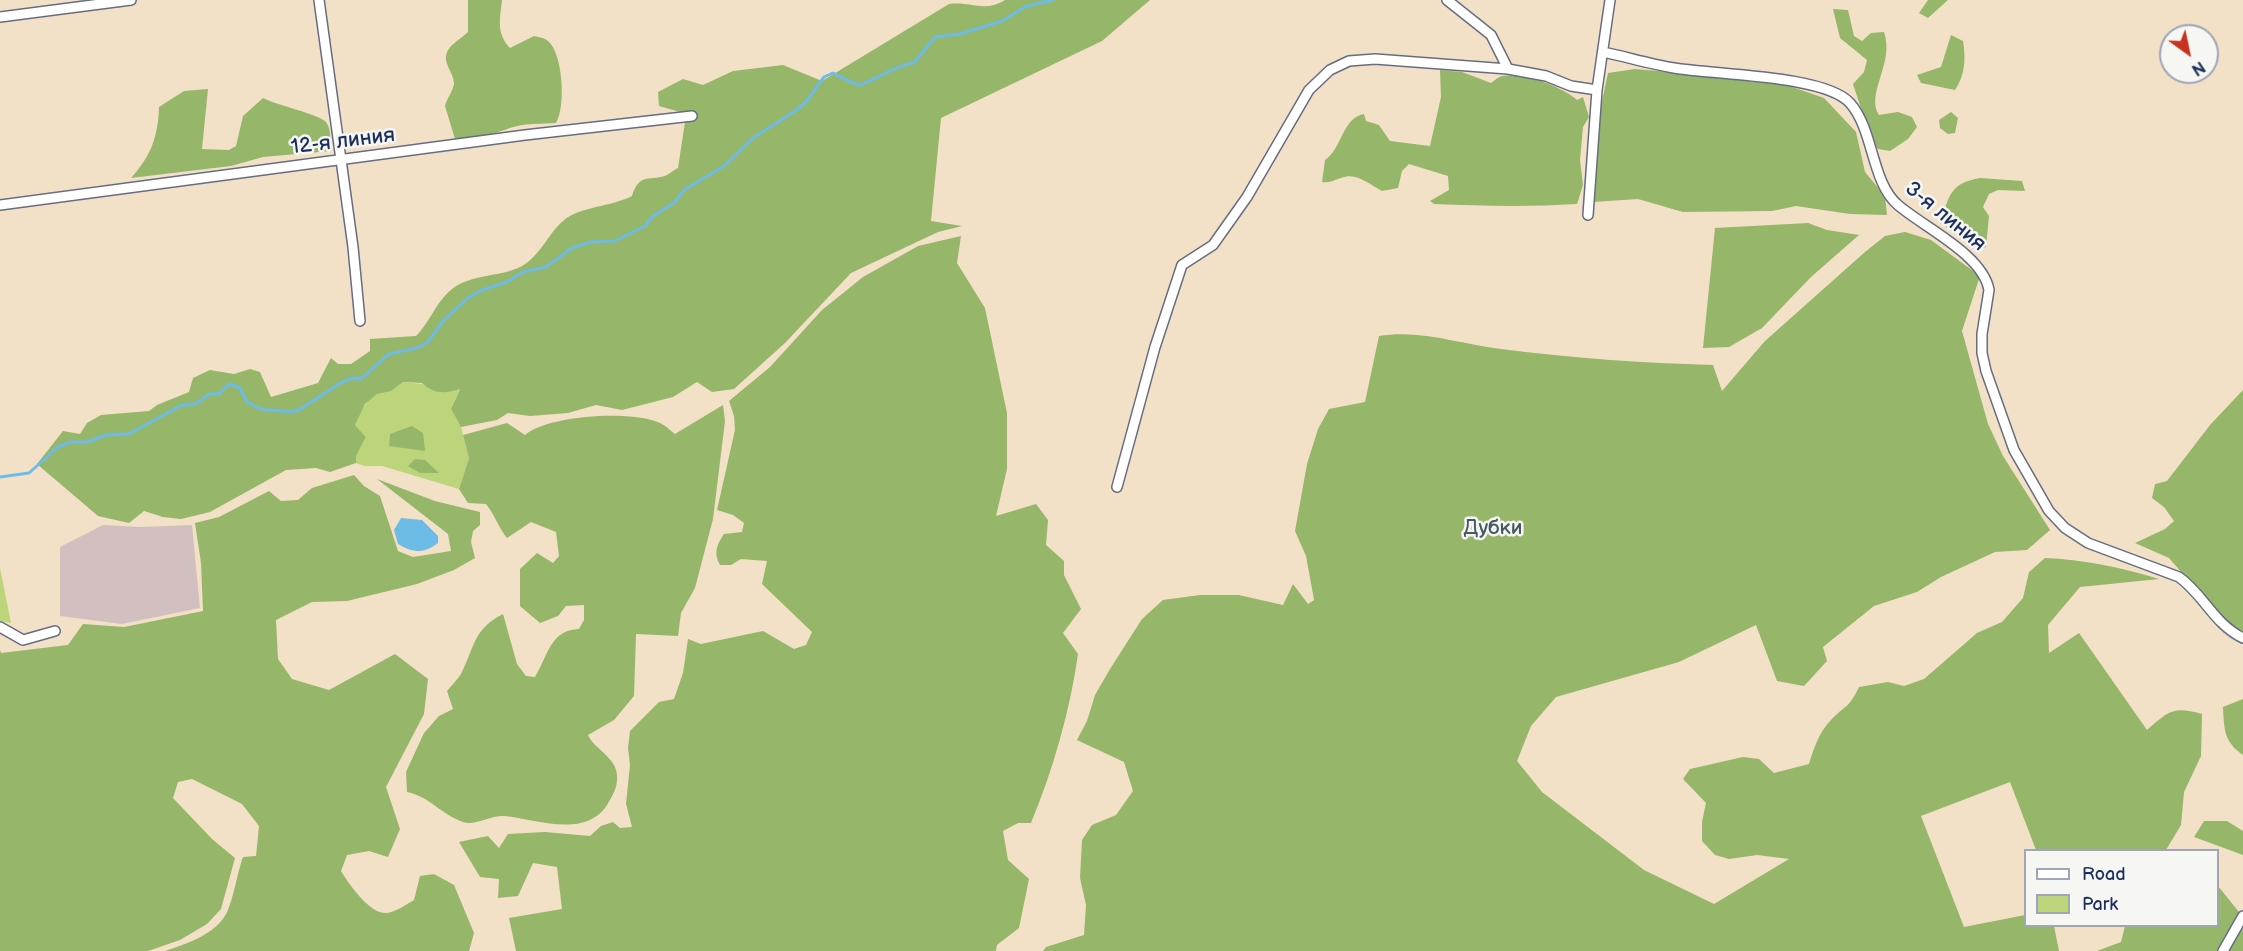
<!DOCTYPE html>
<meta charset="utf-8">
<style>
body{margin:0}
#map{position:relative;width:2243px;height:951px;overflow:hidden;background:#f2e1c6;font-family:"Balsamiq Sans",sans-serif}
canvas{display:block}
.legend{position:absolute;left:2024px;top:849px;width:195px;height:78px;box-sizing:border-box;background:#f6f6f2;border:2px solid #9ea6b7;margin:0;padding:8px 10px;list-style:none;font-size:18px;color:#1b2f5e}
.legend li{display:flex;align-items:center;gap:12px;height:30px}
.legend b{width:30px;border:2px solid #9ea6b7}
.north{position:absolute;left:2159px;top:24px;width:60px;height:60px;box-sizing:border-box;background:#f6f6f2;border:2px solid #9ea6b7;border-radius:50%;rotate:147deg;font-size:16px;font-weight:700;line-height:24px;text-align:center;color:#1b2f5e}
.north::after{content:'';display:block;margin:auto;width:21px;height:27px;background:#c8321e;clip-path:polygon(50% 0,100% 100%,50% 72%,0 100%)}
</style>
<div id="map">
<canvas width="2243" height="951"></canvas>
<ul class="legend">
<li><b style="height:8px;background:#fff"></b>Road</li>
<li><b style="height:16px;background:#bdd57a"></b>Park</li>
</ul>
<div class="north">N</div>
</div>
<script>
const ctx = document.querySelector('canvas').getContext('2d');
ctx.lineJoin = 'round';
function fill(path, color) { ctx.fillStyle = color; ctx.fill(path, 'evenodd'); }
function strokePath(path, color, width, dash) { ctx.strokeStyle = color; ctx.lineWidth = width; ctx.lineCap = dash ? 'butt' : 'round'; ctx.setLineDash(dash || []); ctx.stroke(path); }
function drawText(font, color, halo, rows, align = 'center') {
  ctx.font = font + ' "Balsamiq Sans",sans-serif'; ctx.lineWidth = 5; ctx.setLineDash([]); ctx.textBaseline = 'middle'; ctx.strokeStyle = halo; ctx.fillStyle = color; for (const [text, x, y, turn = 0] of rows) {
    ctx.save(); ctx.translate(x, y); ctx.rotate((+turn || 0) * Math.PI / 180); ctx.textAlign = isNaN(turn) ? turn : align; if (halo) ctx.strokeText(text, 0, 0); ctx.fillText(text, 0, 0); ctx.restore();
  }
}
fill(new Path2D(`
 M103,525L140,527L192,525L200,608L122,624L60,616V547Z`), '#d2bfbf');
fill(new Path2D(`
 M403,382L460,388L451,409L461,427L469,458L459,489L382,466H364L356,463V456L366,437L355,425C360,414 365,400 377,394C388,389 390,392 403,382Z
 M0,568L11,623L0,621Z`), '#bdd57a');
fill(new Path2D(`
 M468,0H502C500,19 496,33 510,48L534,36C538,37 545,38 548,41C563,53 566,107 556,123C542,124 523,123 510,128C489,135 479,141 455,139L445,106C447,98 453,91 454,84C454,77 450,72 448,66C440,48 458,42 468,32Z
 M1005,0H1150L1102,41L941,118L931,221L962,226L938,232L851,273L785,343L734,389L712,392L697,382L673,397L622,410L596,405L568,413L530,416L508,413L497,420L461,427L451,409L460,389C444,394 434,394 422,383L403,382L391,391L377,394L365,404L355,425L366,437L356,456V463L330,472L316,468L286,470L210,512L181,519L163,517L144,511L129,523L98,516L37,464L63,431L80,434L87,423L101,415L149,411L157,405L189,392L193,378L210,370L234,374L250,369L260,372L271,397L318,383L331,358L338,364H351L370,351V339L416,336C431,321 435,303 452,289C470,274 502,277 522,266C540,256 548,234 563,221C580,206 611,207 632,196C639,173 648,181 665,176C669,174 674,170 678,168L685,122L680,112L659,106L658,92L683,79L703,85L733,71L783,65L822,81L949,4C971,1 984,13 1005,0Z
 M1928,0H1948L1928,18L1919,13Z
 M1833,9L1848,10L1854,36L1862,41L1871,33L1884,32C1895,63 1865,94 1879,115L1898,112L1912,117L1917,127L1908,139L1890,151L1878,149L1871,139L1853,84L1864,72L1867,60L1840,38Z
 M1951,35L1963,41C1966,58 1965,76 1955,90L1921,83L1917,75L1941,67Z
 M1635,69L1775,81L1824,98L1856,132L1865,172L1885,196L1887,215L1850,214L1796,206L1772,211L1683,212L1638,199L1593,202L1602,101L1608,73Z
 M1440,70L1462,72L1491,83C1494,81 1499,76 1503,76C1525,73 1561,86 1577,100L1583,97L1589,117L1583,127L1580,160L1583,185L1577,204C1530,207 1482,206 1434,204L1430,201L1449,190L1448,176L1409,164L1402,171L1398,188L1382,191C1368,184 1357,172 1341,178C1333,180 1332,183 1322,182L1325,160C1342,149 1342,118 1364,114L1366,121L1379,125L1390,141L1430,146L1441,97Z
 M208,89L202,149L229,150L236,146L243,116L263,98C276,105 321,115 326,122C332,130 330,142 330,151L263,157L231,166L131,178C151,156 158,137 159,107L184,91Z
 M1951,112L1958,118L1955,133L1948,134L1940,128L1939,120Z
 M1980,178L2022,181L2025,191L1998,190L1989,194L1983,207L1989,216L1986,247L1978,250C1968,235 1952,237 1942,222C1948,194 1952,183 1980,178Z
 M1808,223L1827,230L1859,235L1811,277L1762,328L1729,347L1703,348L1715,228Z
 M1905,232L1931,240L1980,276L1962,331L1988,424L2003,456L2050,530L2027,550L1995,552L1941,577L1917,592L1874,606L1823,647L1827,661L1804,686L1777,681L1756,625L1679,662L1556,697L1531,726L1517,761L1542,792L1644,870L1714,904L1789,859L1757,855L1729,859L1715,855L1702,841V822L1706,803L1683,779L1690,769L1743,757L1759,759L1774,773L1809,764C1814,748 1819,732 1831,720C1846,704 1848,710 1859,687L1888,682L1904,686L1924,679L1977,633L2002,622L2023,598L2029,572L2045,558C2081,559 2124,568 2159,579L2080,587L2048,625L2049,653L2079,633L2147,730C2169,711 2173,706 2202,714L2201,756L2184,792L2181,825L2166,850H2036L2010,782L1921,816L1964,927L2025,915L2026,926H2054L2059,951H1043L1046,947L1084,935L1086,905L1080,878L1082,840L1092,825L1116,815L1133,791L1124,762L1077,740L1087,721L1095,695L1110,669L1142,619L1163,600L1200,595H1239L1283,605L1293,584L1308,604L1314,600L1306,556L1295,531L1307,464L1318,429L1329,409L1365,402L1379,336C1420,329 1460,344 1501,349C1572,358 1642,363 1713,365L1722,391L1765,341L1865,252L1885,236Z
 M961,236L957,263L985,308L1007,413V469L996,516L1036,504L1048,520L1046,545L1064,561V575L1081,609L1063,633L1078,654C1070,711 1053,770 1031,823H1018L1003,831L1008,860L1029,879L1019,928L997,945L996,951H516L509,918L562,909L557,867L533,863L518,896L498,898L499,879L480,877L459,842L488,836L499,848L508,834L545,832L590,836L601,826L613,822L620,828L632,827L626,804L630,765L628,748L630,731L659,702L674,699L683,673L688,639L701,644L763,631L794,649L806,645L812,632L762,584L767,561L741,559L731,565H720C713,553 717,544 724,534L742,532L744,523L733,515L717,510L735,430L734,416L729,401L770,367L822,310L863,277L918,246Z
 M2243,390V631L2225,622L2169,558L2135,543L2165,529L2174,521L2164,507L2152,498L2155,484L2167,481L2210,425Z
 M723,405L725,421L713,519L695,588L681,613L678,636L636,634L634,696L614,720L588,735C594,749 616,757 617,775C618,787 613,795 607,805C585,839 536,819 504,816C491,815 475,826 463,822C442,815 429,796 407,792L406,772L424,733L439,716L453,709L447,691C452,685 459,678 462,672C475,645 474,629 503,614L517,664L526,676L535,677C548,656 550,630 579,629L584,620V605L566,606L558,616L540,623L520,606V569L537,553L553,563L559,556L556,532L531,522L507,538C498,527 495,515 486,504L468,503L459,489L469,458L463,435L507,423L525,435C548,415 632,410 660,423C665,425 670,430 675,434Z
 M412,426L423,433L425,451L389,446L390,434Z
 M415,459L425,460L439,473H420L408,466Z
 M354,475L364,486L380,496L398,551L413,557L451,551L448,534L377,479L435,501L480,512V525L473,531L471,542L475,558L454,570L417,584L347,601L312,602L276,620L278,659L292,679L329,690L395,654L428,679L424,714L386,787L400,829L388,857L369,851L347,855L341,871C349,884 370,915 387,913C396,912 407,904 414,900L420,876L434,874L454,885L474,933L469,951H165C188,943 221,933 229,907C235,891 237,874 243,857L256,856L259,826L242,804L192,779L178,782L173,798L212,839L235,858L221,909L207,924L180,940L148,951H0V650L1,653L68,645L83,624L124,627L203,611L201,563L195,523L219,517L269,491L281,501L298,500L312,488Z
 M2243,699V755C2224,742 2224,729 2223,707Z
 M2204,821H2227L2243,831V855L2194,837Z
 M2218,886L2239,912L2219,951H2097L2121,942L2125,926H2218Z
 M2243,928V951H2229L2233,939Z`), '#96b66a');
fill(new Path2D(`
 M401,518L422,520L438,536V543C424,554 413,553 398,544L394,530Z`), '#6dbbe7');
strokePath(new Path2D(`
 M0,477L29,473L58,447L70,442H87L106,435L129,434L182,405L196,404L209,394H219L229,384L240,388L247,402L260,409L291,412L299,410L342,382L353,378L361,379L389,354L417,348L427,343L444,320L468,298L482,290L507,282L523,272L546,267L572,248L591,242L615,241L645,226L652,217L675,202L684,190L724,166L753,138L795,111L806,102L824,77L833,73C841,77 851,83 859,85C864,86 897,64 914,63L935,37L960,34L1002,21L1027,6L1053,0`), '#6dbbe7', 3);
const street = new Path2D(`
 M319,0L353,247L360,321
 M1447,0L1491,35L1508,69
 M0,17L131,0
 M1603,52C1627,57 1650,64 1674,68C1715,75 1825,75 1850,103C1874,130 1871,182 1898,205C1925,228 1983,255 1989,290L1982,334V353L1986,371L2014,450L2049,511L2065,528L2088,543L2179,577C2204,595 2214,624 2243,638
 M0,205L525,135L692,116
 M1588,215L1597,90
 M1117,487L1155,347L1182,265L1213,245L1247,197L1309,90L1330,70L1349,61L1375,59L1508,69L1546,76L1571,86L1597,90L1610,0
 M0,627L23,640L55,631
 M2223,951L2243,916`);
strokePath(street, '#666d82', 12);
strokePath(street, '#fff', 9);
drawText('21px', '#1b2f5e', '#f6f6f2', [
 ["12-я линия",343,142,-7],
 ["3-я линия",1945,217,39]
]);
drawText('21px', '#445865', '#f6f6f2', [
 ["Дубки",1493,529]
]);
</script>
